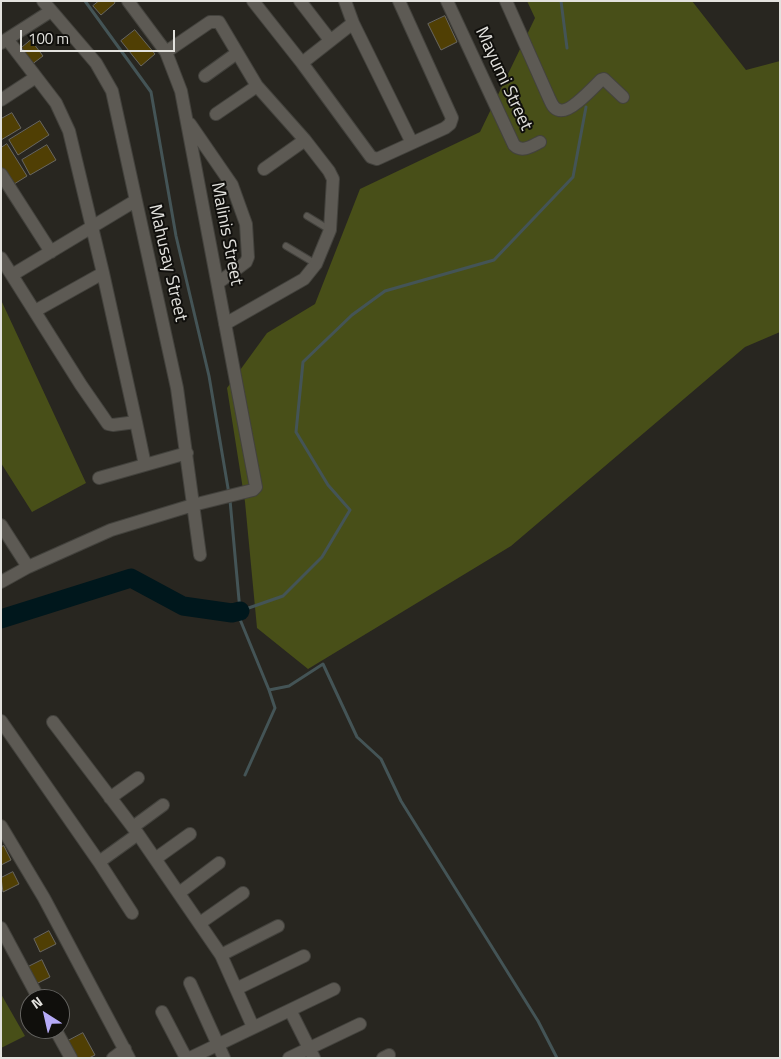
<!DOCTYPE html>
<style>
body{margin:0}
#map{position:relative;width:781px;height:1059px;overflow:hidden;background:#282620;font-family:"Titillium Web",sans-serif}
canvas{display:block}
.frame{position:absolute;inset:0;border:2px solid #e3e2de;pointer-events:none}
.north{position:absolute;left:20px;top:989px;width:50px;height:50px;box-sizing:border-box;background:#100f0c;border:1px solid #646360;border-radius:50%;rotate:325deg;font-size:14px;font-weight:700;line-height:20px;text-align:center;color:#e3e2de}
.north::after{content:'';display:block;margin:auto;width:18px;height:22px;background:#b6abf8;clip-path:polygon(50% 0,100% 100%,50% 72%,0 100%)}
.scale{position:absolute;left:20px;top:30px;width:155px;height:22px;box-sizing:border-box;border:2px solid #e3e2de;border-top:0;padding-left:6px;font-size:15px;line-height:18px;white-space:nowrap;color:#e3e2de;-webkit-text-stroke:4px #100f0c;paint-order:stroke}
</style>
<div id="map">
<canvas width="781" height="1059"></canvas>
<div class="frame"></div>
<div class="north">N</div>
<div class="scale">100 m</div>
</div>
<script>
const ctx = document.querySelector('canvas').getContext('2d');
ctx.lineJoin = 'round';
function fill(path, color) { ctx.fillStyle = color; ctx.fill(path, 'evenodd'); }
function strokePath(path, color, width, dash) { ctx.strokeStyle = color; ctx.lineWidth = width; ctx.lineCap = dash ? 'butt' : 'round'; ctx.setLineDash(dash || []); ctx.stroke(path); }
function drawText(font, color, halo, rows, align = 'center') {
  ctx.font = font + ' "Titillium Web",sans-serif'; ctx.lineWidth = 4; ctx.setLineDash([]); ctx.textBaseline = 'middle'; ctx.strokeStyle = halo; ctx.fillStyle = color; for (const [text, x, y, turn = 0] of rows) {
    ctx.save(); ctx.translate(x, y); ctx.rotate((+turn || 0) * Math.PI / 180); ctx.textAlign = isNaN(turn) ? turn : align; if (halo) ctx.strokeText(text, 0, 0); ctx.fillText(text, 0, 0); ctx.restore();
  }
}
fill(new Path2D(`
 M527,1H692L746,70L780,61V332L745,347L511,546L308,669L257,628L245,502L227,388L267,333L315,304L360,189L480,132L535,18Z
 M1,300L86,483L32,512L1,463Z
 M1,994L25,1036L1,1048Z`), '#484f18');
strokePath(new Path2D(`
 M85,1L151,92L176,236L209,376L229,494
 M561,1L567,48
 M230,500L240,611L283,596L322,557L350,510L328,485L296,432L303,362L352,315L385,291L494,260L573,177L586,107
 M237,612L269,690L289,686L323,664L357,737L381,759L401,801L538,1021L557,1058
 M245,775L275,708L269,690`), '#445456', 3);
strokePath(new Path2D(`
 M1,619L131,578L183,606L232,613L240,611`), '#00171c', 19);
const building = new Path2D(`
 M99,1H114L115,3L101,15L93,6Z
 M445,16L457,42L441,50L428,24Z
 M135,30L155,54L141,66L121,41Z
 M31,40L43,56L31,65L19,50Z
 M12,113L21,128L1,140V119Z
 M40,121L49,135L18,155L9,140Z
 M7,144L27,176L11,186L1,170V148Z
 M47,145L56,160L30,175L22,160Z
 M4,846L11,860L1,865V847Z
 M13,872L19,884L3,892L1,878Z
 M49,931L56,944L40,952L34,939Z
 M42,960L50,977L34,985L26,968Z
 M83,1033L95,1055L89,1058H74L66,1042Z`);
fill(building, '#503f04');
strokePath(building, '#696760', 1);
const service = new Path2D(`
 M307,216L330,230
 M286,246L316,264`);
const minor = new Path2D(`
 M43,1L96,63L112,91L177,388L200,555
 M253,1L302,63L371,157L377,159L445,128L450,124L452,118L399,1
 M300,1L330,40
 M345,1L353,23L412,143
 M447,1L514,145C522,153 532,146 540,142
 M506,1L549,98C551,102 553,109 559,110C569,114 593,88 601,80L604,79L623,97
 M7,39L56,103L69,131L103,273L136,422L145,465
 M1,43L51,11
 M166,52L210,22H219L257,86L305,140L329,171L333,179L330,230L316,264L304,279L225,324
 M302,63L353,23
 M205,76L237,53
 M1,100L36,77
 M216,114L257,86
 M190,124L232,185L246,224L248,257L246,262L218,283
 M264,169L305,140
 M1,174L51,252
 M1,258L81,385L108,424L113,425L136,422
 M12,275L135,201
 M35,311L103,273
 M99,478L187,453
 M1,525L28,567
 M1,582L28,567L111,530L193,505L253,490L256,487L181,91L166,52L128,1
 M1,721L99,862L132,913
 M53,722L138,834L221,955L253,1027
 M110,798L138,778
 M1,826L44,898L129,1058
 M133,827L163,805
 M155,859L190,834
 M99,862L138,834
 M179,893L219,863
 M200,923L243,893
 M1,928L39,999
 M221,955L278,926
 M190,983L224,1058
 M236,989L304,956
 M290,1010L314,1058
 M162,1012L186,1058
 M55,1029L71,1058
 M113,1058L125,1049
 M190,1058L334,989
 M289,1058L360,1024
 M383,1058L389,1055`);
strokePath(service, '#43423d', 8);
strokePath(minor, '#43423d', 14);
strokePath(service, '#5d5a54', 6);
strokePath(minor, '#5d5a54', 12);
drawText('18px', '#e3e2de', '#100f0c', [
 ["Mayumi Street",503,79,65],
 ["Malinis Street",226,234,79],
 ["Mahusay Street",167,263,77]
]);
</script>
